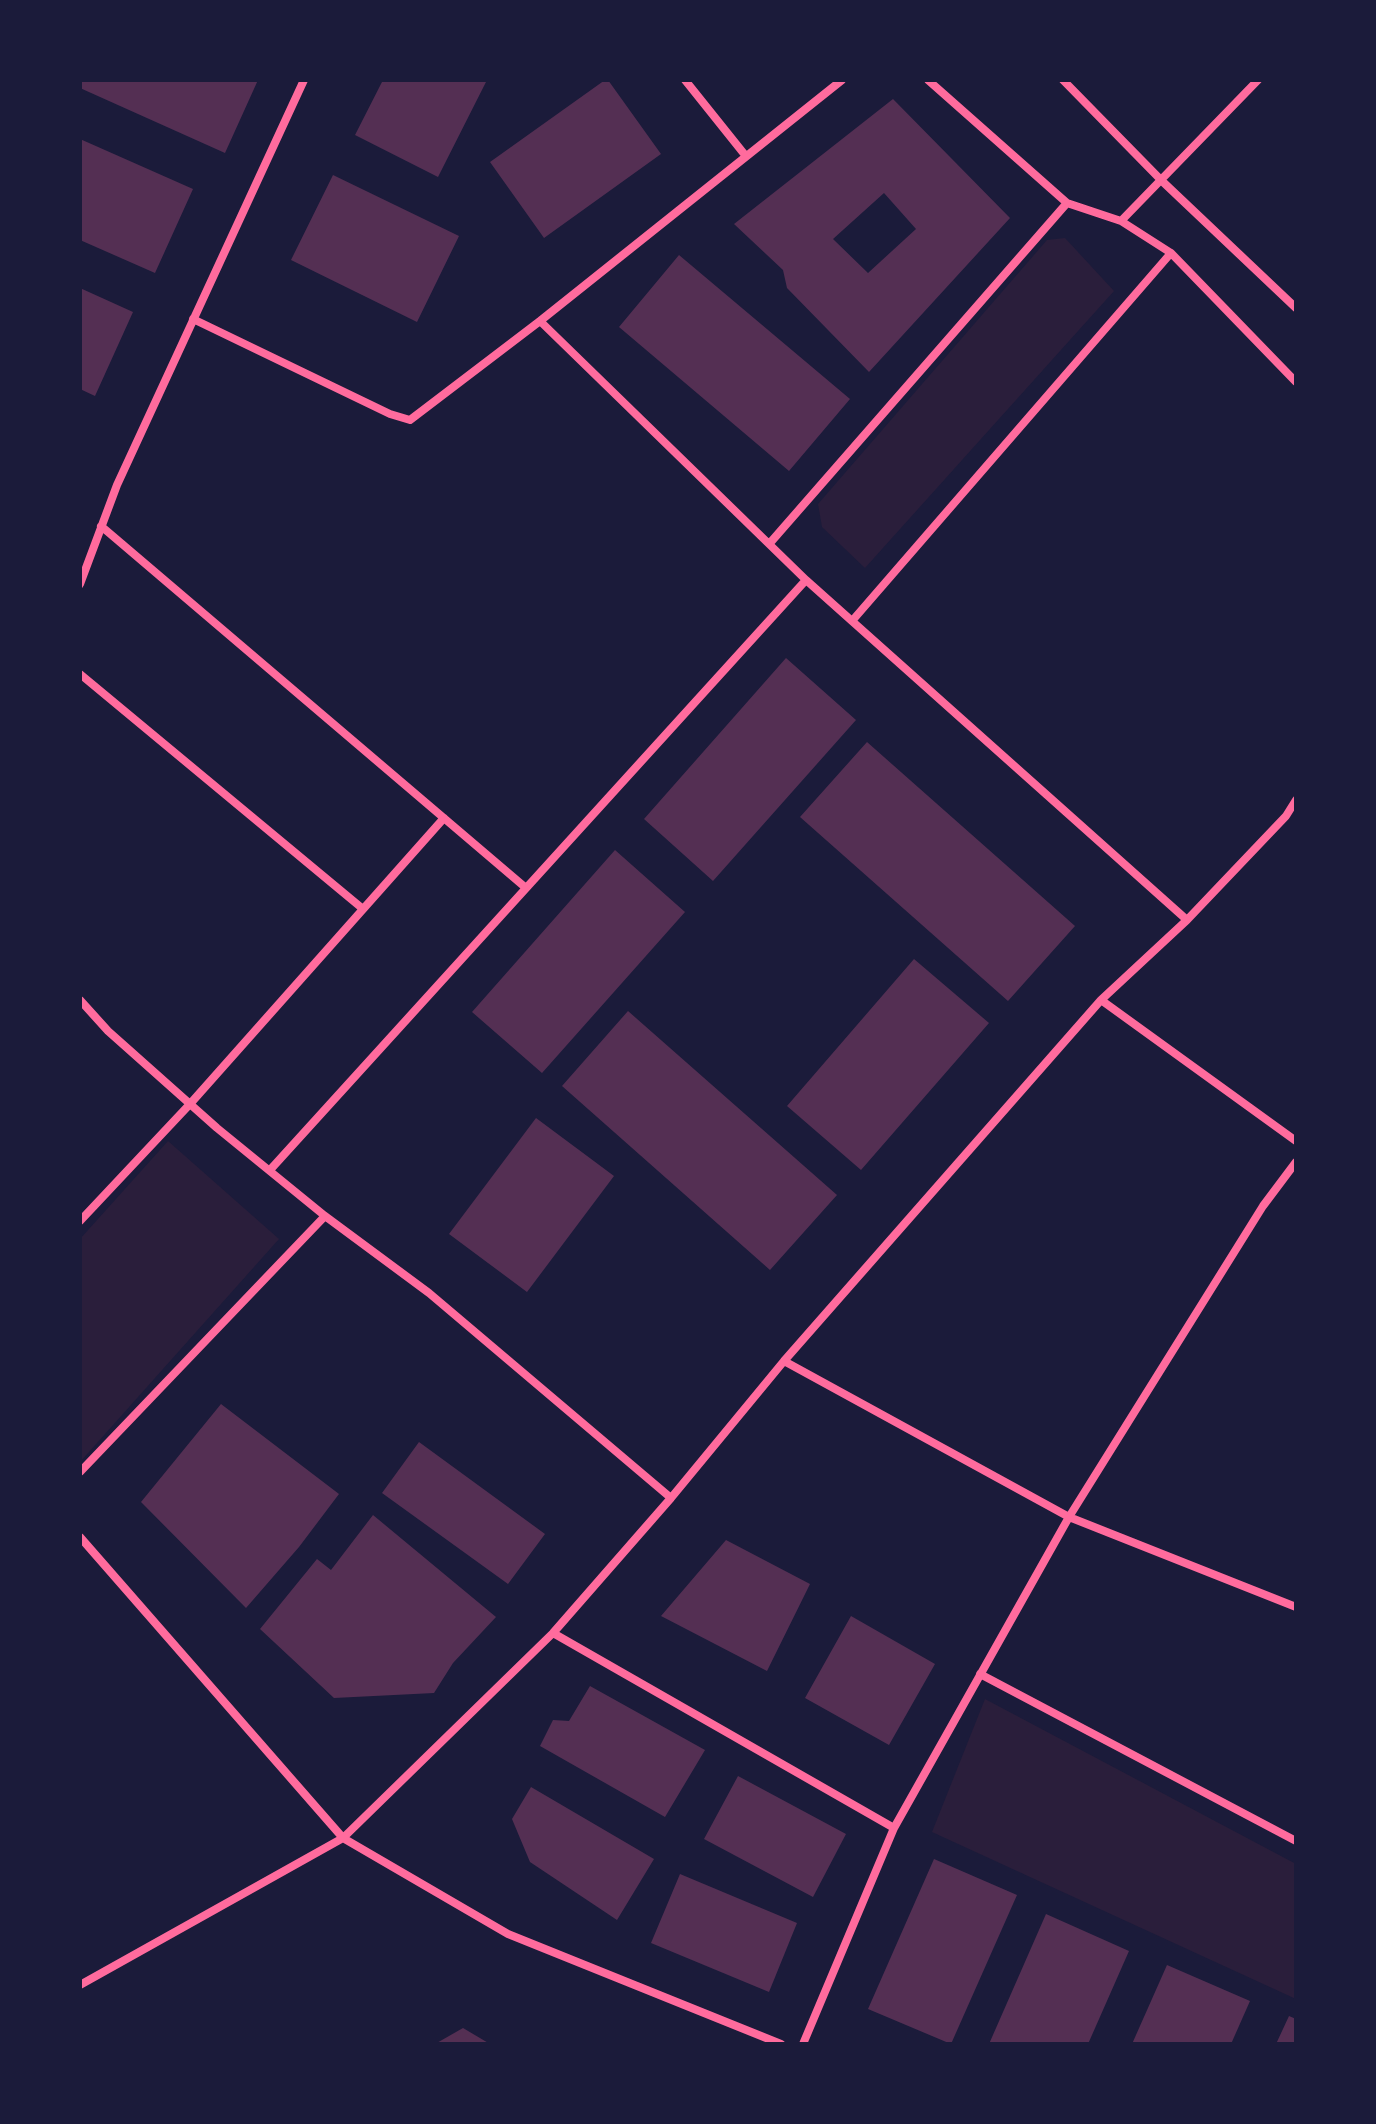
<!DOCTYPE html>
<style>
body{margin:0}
#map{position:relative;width:1376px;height:2124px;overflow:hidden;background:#1b1b3a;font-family:Figtree,sans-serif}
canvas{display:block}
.frame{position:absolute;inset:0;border:82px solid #1b1b3a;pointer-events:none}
</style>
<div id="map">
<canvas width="1376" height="2124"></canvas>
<div class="frame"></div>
</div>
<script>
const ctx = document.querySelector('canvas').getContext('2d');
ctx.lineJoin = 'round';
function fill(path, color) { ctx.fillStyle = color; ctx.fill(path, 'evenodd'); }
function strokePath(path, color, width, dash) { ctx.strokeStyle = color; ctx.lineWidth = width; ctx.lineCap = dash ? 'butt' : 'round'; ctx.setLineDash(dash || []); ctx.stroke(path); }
fill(new Path2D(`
 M1065,238L1114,291L865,568L822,527L818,504L1047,240Z
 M168,1141L279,1239L80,1462V1239Z
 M985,1699L1296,1864V1999L932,1832Z`), '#2a1e3b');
fill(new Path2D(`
 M80,80H258L225,153L80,88Z
 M383,80H487L438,177L355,135Z
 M605,80H608L661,154L544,238L490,162Z
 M893,99L1010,218L869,372L787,288L783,270L734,224ZM884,193L916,229L868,273L833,239Z
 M80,139L193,189L155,273L80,240Z
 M333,175L459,236L417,322L291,260Z
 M679,255L850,399L789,471L619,327Z
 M80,288L133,312L95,396L80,389Z
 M786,658L856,720L713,881L644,819Z
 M867,742L1075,926L1008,1001L800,817Z
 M615,850L685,912L542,1073L472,1012Z
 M914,959L989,1023L861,1170L787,1106Z
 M628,1011L837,1195L770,1270L562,1086Z
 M536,1118L614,1176L527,1292L449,1234Z
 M221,1404L339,1494L299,1547L246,1608L141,1502Z
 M419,1442L545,1534L508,1584L382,1493Z
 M373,1515L496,1617L453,1663L434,1693L334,1698L260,1629L317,1559L331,1570Z
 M726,1540L810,1584L767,1671L661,1616Z
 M851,1616L935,1664L889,1745L805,1698Z
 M590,1686L705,1750L665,1817L540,1746L553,1720L569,1721Z
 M738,1776L846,1834L813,1897L704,1839Z
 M531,1787L654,1859L617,1920L530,1862L512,1819Z
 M934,1859L1017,1895L951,2044L868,2009Z
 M680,1874L797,1923L769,1992L651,1943Z
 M1046,1914L1129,1951L1088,2044H989Z
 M1167,1965L1250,2001L1231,2044H1132Z
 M1289,2016L1296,2019V2044H1276Z
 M463,2028L490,2044H435Z`), '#542f53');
strokePath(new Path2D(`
 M685,80L745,155
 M928,80L1067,203L1121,221L1258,80
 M1063,80L1162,181L1296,308
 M1121,221L1171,253L1296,382
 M193,319L390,414L410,420L540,321L842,80
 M540,321L806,580L1187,920
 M101,526L526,888
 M770,543L1067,203
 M80,584L117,485L304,80
 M852,621L1171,253
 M80,674L363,909
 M80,1000L108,1031L217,1128L325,1216L429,1293L671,1498
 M1101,1000L1296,1141
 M270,1170L806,580
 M80,1221L190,1104L444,818
 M784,1361L1069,1517L1296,1607
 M80,1472L325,1216
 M80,1537L343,1838L508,1934L781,2044
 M553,1633L894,1828
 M980,1674L1296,1841
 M80,1985L343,1838L553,1633L671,1498L784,1361L1101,1000L1187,920L1286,816L1296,800
 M803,2044L894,1828L1069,1517L1263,1206L1296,1162`), '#ff6b9d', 8);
</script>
